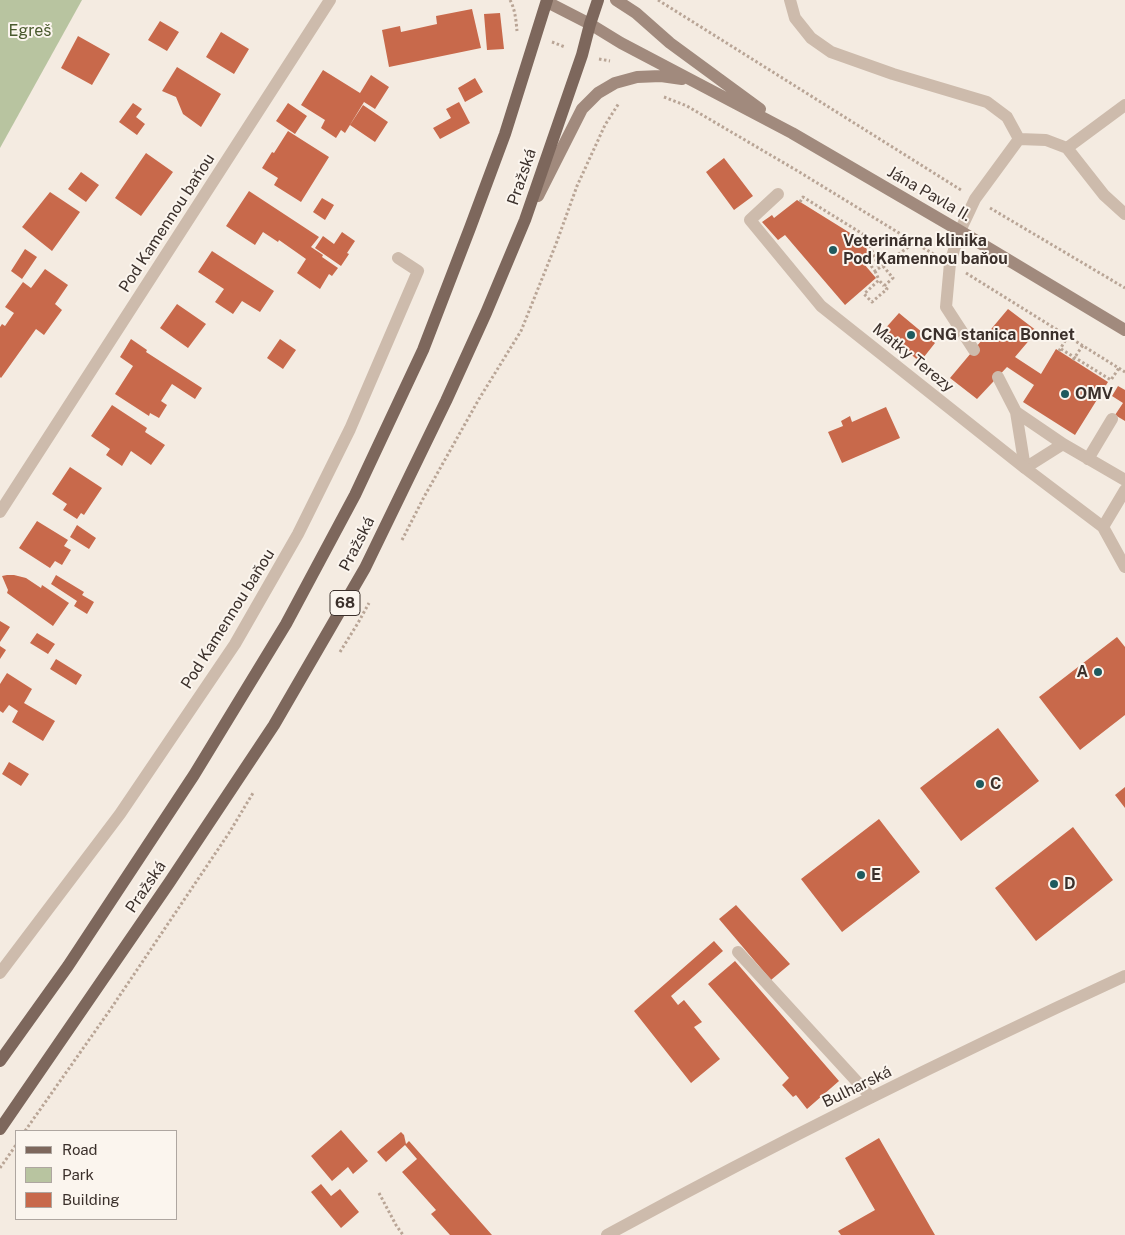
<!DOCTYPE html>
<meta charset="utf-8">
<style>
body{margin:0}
#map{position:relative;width:1125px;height:1235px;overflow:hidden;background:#f4ebe1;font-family:"Public Sans",sans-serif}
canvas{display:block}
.legend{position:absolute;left:15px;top:1130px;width:162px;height:90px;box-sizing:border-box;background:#fbf5ee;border:1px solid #aea6a0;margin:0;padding:6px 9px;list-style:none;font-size:15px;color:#3b302b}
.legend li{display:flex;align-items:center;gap:10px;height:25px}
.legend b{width:25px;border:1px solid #aea6a0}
</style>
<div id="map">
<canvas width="1125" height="1235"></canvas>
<ul class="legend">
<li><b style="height:6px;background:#7d675c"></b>Road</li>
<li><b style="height:14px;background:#b8c4a0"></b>Park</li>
<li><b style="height:14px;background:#c8694b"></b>Building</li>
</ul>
</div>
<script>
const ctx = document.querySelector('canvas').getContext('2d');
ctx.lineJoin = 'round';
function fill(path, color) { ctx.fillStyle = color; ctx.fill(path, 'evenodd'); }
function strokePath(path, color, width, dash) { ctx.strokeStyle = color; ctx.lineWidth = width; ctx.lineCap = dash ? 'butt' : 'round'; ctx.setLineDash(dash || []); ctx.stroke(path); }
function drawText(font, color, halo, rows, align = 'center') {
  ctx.font = font + ' "Public Sans",sans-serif'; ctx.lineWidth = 4; ctx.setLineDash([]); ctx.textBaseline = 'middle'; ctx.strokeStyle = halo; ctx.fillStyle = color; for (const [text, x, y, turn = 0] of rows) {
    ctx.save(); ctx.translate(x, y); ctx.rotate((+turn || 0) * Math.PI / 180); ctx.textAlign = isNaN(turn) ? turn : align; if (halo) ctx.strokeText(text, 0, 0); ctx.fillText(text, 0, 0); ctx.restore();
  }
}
fill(new Path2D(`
 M0,0H82L0,148Z`), '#b8c4a0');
fill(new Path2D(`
 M472,9L481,48L389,67L382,30L400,26L401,32L437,24L436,16Z
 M500,13L504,49L487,50L484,14Z
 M160,21L179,32L167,51L148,40Z
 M221,32L249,49L234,74L206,57Z
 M78,36L110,54L92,85L61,68Z
 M177,67L221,94L201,127L183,114L176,97L162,91Z
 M323,70L360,93L371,75L389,87L375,109L364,102L345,133L341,130L336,138L321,128L325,120L301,105Z
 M475,78L483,92L465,102L458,88Z
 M459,102L470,123L440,139L433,128L451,118L446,109Z
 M133,103L142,109L136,117L145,124L137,135L119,122Z
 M288,103L307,116L295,134L276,121Z
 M363,105L388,122L375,142L350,125Z
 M288,131L329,157L301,202L274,185L278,178L262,168L272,152L274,153Z
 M146,153L173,172L141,216L115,198Z
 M724,158L753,196L734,210L706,172Z
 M81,172L99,185L86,202L68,189Z
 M249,191L319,237L311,247L323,255L322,257L338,268L332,276L329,274L320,289L297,273L306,259L279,240L278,242L263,232L255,245L226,226Z
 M50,192L80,212L52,251L22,227Z
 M322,198L334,205L325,220L313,212Z
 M797,200L863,241L871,259L864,264L876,278L845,305L785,235L778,240L762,222L772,215L774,218Z
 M342,232L355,241L347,253L349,254L341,266L315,248L323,236L334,244Z
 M25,249L37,257L22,279L11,271Z
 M212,251L274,291L260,312L242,301L233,314L215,302L224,289L198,272Z
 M45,269L68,285L55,304L62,310L44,335L36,329L1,378L0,377V327L2,324L5,326L14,313L5,307L23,282L31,288Z
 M177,304L206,324L188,348L160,328Z
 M1008,309L1037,331L1015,357L1041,374L1056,349L1108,382L1075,435L1023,402L1034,385L1007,367L977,399L950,378Z
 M899,313L935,343L920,362L883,331Z
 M131,339L147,350L146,352L202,388L195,399L172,384L161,401L167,405L159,418L150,413L149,416L115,394L133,366L120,357Z
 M280,339L296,350L283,369L267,358Z
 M1118,386L1125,390V421L1115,415L1123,403L1112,396Z
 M112,405L147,428L145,432L165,445L151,465L131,451L122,466L106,455L110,449L91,436Z
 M886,407L900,438L842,463L828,432L843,426L841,421L850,416L852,422Z
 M70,467L102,488L84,515L81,513L77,519L63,510L67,504L52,494Z
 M37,521L68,540L64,546L71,550L62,565L55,561L50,568L19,548Z
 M77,525L96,538L89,549L70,537Z
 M7,575H14L26,578L41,588L42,585L69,603L53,626L7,593L8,590L2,576Z
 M56,575L84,592L82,595L94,602L87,614L74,606L77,601L51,584Z
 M0,621L10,627L0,642Z
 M37,633L55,644L48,654L30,643Z
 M1117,637L1125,647V715L1080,750L1039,697Z
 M0,646L6,650L0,659Z
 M56,659L82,675L76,685L50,669Z
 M7,673L32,689L24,703L55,721L43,741L12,722L18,711L9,705L3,713L0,711V684Z
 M998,728L1039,781L961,841L920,788Z
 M9,762L29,774L21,786L2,774Z
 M1125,787V808L1115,795Z
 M879,819L920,872L842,932L801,879Z
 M1073,827L1113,880L1036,941L995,888Z
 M736,905L790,964L771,980L719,919Z
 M714,941L723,951L671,996L678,1005L684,1000L702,1022L694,1027L720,1059L691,1083L634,1011Z
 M735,961L839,1081L807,1109L796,1095L793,1097L782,1085L789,1078L708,984Z
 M341,1130L368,1161L353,1174L348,1167L332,1181L311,1156Z
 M401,1132L404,1135L406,1144L409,1141L492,1235H450L431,1214L436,1210L402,1172L417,1159L405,1145L386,1162L377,1152Z
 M879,1138L935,1235H841L838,1231L875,1210L845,1158Z
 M321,1184L331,1196L340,1189L359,1212L341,1228L311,1192Z`), '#c8694b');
strokePath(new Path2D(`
 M510,0C515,9 516,20 517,31
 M658,0L961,190
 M552,42L565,47
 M599,59L610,61
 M664,97L687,106L796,170L935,255
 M800,202L803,197L866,236L879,268
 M990,208L1125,288
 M868,262L875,271L914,243
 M883,266L893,278L884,286L887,289L872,302L864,294L879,280L884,286
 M875,271L879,280
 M966,273L1125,372
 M1061,349L1111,380L1119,368
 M1059,351L1068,336
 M1073,360L1083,345
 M402,540L424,497L479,399L521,331L556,244L577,186L605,125L619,103
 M340,652L358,623L369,603
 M25,1131L110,1010L229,833L253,793
 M0,1168L16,1145
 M379,1193L396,1225L403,1235`), '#b9a596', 3, [2.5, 2.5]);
strokePath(new Path2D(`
 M790,0L795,18L811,38L831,52L893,74L987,102L1007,117L1019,139
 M1067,148L1125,105
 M974,350L946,307L950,263L960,231L975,199L1019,139L1046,140L1067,148L1104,195L1125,214
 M998,377L1016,412L1025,468L1063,444L1016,412
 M1063,444L1125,480
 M1088,459L1112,419
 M738,952L871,1097
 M0,973L120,814L235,644L298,534L350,429L418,271L398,258`), '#cdbbac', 12);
strokePath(new Path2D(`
 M778,194L750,220L821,306L1025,468L1103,527
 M1125,490L1103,527L1125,567
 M0,512L330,0
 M607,1235C776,1143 949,1057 1125,976`), '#cdbbac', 12);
strokePath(new Path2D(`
 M616,0L636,13L670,43L760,109
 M547,2L590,24L621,43L792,133L960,231L1125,330
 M538,196L582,109L598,93L615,83L637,77L661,76L682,79`), '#a18a7d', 12);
strokePath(new Path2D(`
 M0,1061L68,966L194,775L286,624L355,495L423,350L470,228L505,134L547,0
 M0,1129L169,883L274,725L365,568L446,401L486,313L525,220L582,55L590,24L598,0`), '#7d675c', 12);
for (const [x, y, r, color] of [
 [833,250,5,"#1f5a5e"],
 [911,335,5,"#1f5a5e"],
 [1065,394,5,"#1f5a5e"],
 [1098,672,5,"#1f5a5e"],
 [980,784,5,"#1f5a5e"],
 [861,875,5,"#1f5a5e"],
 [1054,884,5,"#1f5a5e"]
]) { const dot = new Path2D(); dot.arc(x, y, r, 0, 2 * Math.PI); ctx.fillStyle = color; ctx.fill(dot); strokePath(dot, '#fbf5ee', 2); }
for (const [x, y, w] of [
 [345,603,30]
]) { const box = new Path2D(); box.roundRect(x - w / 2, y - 12.5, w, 25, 4); ctx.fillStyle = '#fbf5ee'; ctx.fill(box); strokePath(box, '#3b302b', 1); }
drawText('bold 15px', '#3b302b', null, [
 ["68",345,603]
]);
drawText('16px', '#4a5a2e', '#fbf5ee', [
 ["Egreš",30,31]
]);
drawText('16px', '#3b302b', '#fbf5ee', [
 ["Pražská",522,177,-71],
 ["Jána Pavla II.",929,194,30],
 ["Pod Kamennou baňou",167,223,-57],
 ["Matky Terezy",913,358,39],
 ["Pražská",357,544,-63],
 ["Pod Kamennou baňou",228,619,-58],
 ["Pražská",146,887,-56],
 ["Bulharská",857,1087,-26]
]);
drawText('bold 16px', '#3b302b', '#fbf5ee', [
 ["Veterinárna klinika",843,241],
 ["Pod Kamennou baňou",843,259],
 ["CNG stanica Bonnet",921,335],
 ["OMV",1075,394],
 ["A",1088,672,"right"],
 ["C",990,784],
 ["E",871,875],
 ["D",1064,884]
], 'left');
</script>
